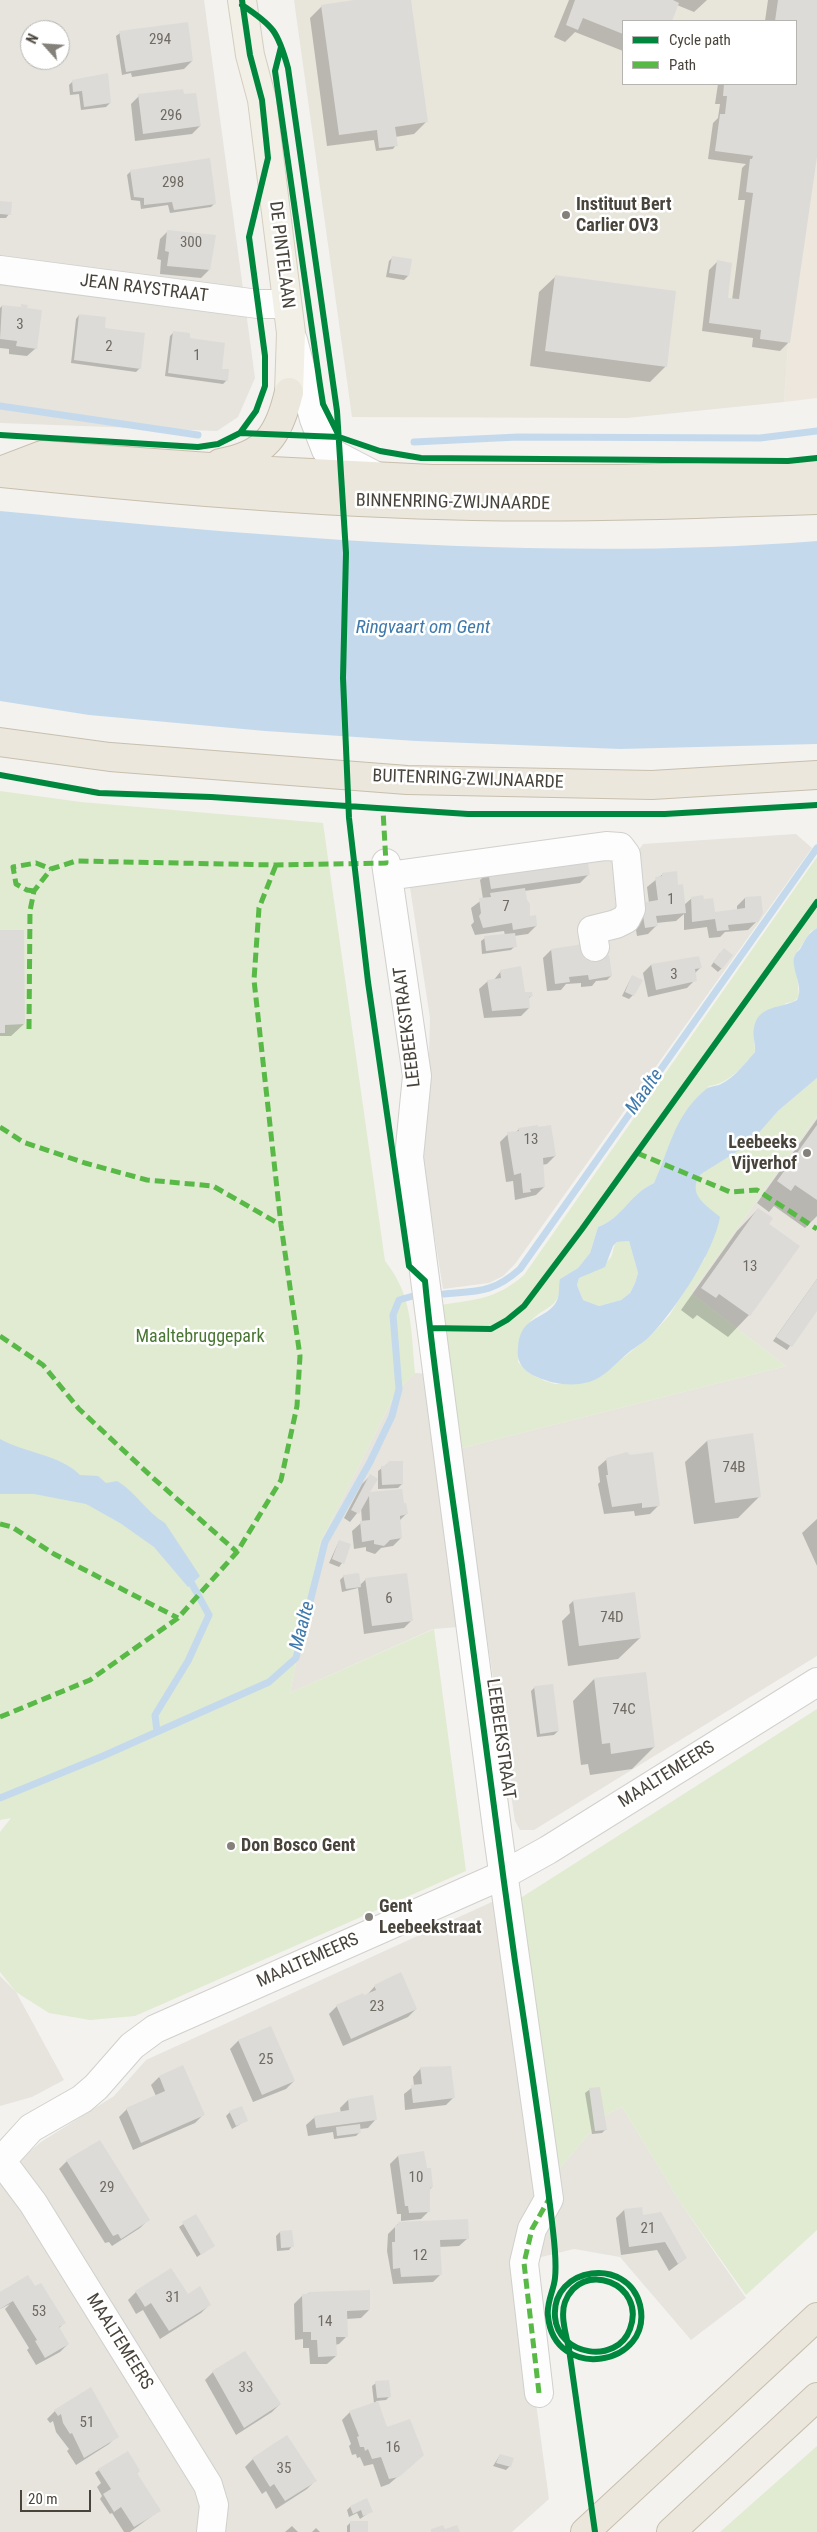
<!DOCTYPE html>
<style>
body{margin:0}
#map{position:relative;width:817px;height:2532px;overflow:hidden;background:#f3f2ef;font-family:"Roboto Condensed",sans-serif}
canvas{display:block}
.legend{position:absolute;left:622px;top:20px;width:175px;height:65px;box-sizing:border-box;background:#fff;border:1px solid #b6b4b1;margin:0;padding:6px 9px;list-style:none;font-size:15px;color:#49443b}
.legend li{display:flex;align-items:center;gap:10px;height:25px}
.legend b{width:25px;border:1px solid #b6b4b1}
.north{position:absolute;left:20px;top:20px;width:50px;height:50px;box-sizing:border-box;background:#fff;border:1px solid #b6b4b1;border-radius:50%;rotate:296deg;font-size:14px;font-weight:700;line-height:20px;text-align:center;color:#49443b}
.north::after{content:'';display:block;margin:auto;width:18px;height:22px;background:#84817a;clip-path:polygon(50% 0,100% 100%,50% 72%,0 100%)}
.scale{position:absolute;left:20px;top:2490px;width:71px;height:22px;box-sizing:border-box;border:2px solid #49443b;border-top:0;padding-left:6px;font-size:15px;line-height:18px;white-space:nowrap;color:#49443b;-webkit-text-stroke:4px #fff;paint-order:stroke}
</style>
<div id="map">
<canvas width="817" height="2532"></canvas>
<ul class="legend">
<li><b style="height:6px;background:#00873e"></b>Cycle path</li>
<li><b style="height:6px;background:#58b947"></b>Path</li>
</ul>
<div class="north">N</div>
<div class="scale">20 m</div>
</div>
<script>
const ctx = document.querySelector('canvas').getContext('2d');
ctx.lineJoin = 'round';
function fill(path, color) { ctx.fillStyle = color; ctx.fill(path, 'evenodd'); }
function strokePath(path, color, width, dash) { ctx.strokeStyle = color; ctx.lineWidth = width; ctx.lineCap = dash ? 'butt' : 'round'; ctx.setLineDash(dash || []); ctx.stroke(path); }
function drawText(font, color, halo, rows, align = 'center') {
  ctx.font = font + ' "Roboto Condensed",sans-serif'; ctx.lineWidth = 5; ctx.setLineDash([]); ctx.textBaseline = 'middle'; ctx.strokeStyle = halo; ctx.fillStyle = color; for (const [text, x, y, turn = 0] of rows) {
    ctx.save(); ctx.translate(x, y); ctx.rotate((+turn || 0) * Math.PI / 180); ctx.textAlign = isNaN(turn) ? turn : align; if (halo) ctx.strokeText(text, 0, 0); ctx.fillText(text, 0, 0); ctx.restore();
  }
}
fill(new Path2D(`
 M0,0H204L255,378L238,417L217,431L0,423ZM30,30H60V60H30Z
 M796,834L812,848L515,1264L503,1276L489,1283L443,1289L419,1137L428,1093L430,1018L409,881L587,856L632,859L643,844Z
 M817,1116V1656L534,1830H520L515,1821L458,1449L786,1366L691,1293Z
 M415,1373L429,1374L459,1627L433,1629L290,1693L320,1543L396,1392Z
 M494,1901L554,2175L605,2115L622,2107L682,2205L746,2298L691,2340L620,2257L574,2249L517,2263L549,2499L512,2532H0V2176L41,2142L114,2096L146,2060Z
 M0,1976L16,1992L64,2080L32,2097L0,2106Z`), '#e6e4dd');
fill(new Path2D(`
 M817,147V398L784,402L788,344L803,226Z`), '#ede7dd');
fill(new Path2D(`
 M294,0H817L803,226L788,344L784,402L627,418L352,417ZM623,21H796V84H623Z`), '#e8e5db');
fill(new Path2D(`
 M0,791L81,802L323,823L385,1261C413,1296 411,1330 415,1373L396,1392L320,1543L290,1693L434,1629L466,1871L135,2016L90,2020L49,2013L16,1992L0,1972V1832L11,1818L0,1820Z
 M817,857V928L811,931L795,955L794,965L797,973L799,997L793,1002L786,1003L754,1036L755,1052C743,1066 729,1084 709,1086L654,1183C627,1196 625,1216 598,1227L590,1253L578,1268L560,1279C562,1311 544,1304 528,1324C522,1331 521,1352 518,1362L530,1374L545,1381L555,1384H578L600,1377L651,1335L669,1316L705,1258L699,1200L694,1188L700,1174L748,1144L778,1111L817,1078V1116L691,1293L786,1366L458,1449L441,1305C476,1299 495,1300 524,1275Z
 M629,1241L638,1273L635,1283L630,1293L621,1300L599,1306L583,1300L577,1285L579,1278C589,1272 604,1268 611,1257C614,1252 612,1247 617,1242Z
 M817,1709V2230L746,2295L682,2205L622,2107L605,2115L554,2175L519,1899Z
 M817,2446V2532H720Z`), '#e0ebd2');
fill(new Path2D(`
 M0,511C271,537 544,562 817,541V744L620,749L416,741L265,731L89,715L0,701Z
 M817,928V1078L778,1111L749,1144L701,1174C686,1194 706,1205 720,1217C714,1252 676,1308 652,1334C645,1342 635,1347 628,1353C616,1363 604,1378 589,1382C571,1387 553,1384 537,1377C524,1372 516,1362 518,1348C520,1316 542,1321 555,1304C561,1295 558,1287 560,1279L578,1268L590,1253L598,1227C624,1217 627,1196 654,1183C670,1149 673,1118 704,1091C710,1085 715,1087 721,1084C734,1078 746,1062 755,1052C756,1044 752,1036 754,1028C758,1004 782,1009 797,1000C805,987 789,966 795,955C796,952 799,951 800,949C805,940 808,933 817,928ZM629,1241L638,1273L635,1283L630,1293L621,1300L599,1306L583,1300L577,1285L579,1278L605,1267L613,1246L617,1242Z
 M0,1439C25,1453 61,1455 80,1475L98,1476L106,1483L117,1481C136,1492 146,1512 165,1523L200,1576L188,1587L154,1547L120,1523L86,1504L34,1494H0Z`), '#c4daec');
fill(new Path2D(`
 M363,0H410L426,122L414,134L395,137L396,145L393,149L376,151L374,140L327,146L310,18L322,6Z
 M569,0H707L694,12L677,5L671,21H623V51L575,32L565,42L554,37Z
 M768,0H817V147L788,343L780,351L752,347L753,338L702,331L709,270L717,262L726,299L732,300L745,200H738L742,168L746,164L708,159L713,123L718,118L720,104H715L718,84H796V21H765Z
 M120,33L192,61L184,69L132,77L131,73L122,75L116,36Z
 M73,81L110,103L106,107L81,110L79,94L70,95L69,85Z
 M139,96L200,126L192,134L135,141L131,104Z
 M131,171L215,203L211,207L170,213L168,205L141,209L140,201L131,200L127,175Z
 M0,202L9,214L6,218H0Z
 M168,231L209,270L201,278L160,274L161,260L157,259L160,239Z
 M392,258L408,276L404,280L386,277L389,261Z
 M555,277L666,366L650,382L530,366L539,292Z
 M2,306L19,308L22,306L36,348L27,356L9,354V349L0,348V308Z
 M79,315L103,329L140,368L136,372L71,363L76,319Z
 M174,332L220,370L227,380L223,384L165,376L170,336Z
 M489,872L588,875L580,883L524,891L528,917L536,926L528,934L514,936L515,946L511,950L482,954L481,941L485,938L505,935L504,931L475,935L471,925L474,922L471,908L483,899L480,880Z
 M663,874L677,886L684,905L692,898L703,900L714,913L737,911V906L745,898L757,921L748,930L725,932L720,937L709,938L707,927L684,930V914L676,921L656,923V926L648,934L637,936L633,912L649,903L647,887Z
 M0,932L24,1024L11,1036H0Z
 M551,950L584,960L611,976L607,980L596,981L592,986L581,987V983L566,984L561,990L547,991L543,958Z
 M720,953L722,968L718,972L711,966Z
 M651,965L700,968L694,974L695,980L687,988L648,997L643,973Z
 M501,971L524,993L531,996L528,999L529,1008L521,1016L484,1018L479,989L488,981H493Z
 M632,976L633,995L629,999L622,996Z
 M817,1119V1216L805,1228L774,1206L769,1212L757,1203Z
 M519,1129L555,1156L547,1164L542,1165L544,1187L536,1195L515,1200L513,1181L506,1182L500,1142L508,1134L515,1133Z
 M758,1209L767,1224L749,1315L728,1337L697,1315L693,1319L681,1310L737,1231Z
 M817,1279V1309L787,1350L773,1341Z
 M752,1435L760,1496L738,1518L694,1524L685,1462L707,1441Z
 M626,1453L658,1506L650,1514L635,1516L634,1511L604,1514L598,1484L600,1482L598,1467L607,1459Z
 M390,1462L402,1484L398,1488L378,1489V1471Z
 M370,1476L367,1494L406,1514L399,1521L401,1538L393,1546L381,1548L375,1554L366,1551V1547L354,1549L352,1531L362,1522L361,1508L350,1522L344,1518L362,1484Z
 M817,1519V1566L802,1533Z
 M339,1541L342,1563L339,1567L329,1563Z
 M344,1576L359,1586L366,1579L412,1620L404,1628L364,1634L358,1588L342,1592L340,1580Z
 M573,1601L640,1638L618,1659L568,1666L562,1621L570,1613L569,1605Z
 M594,1679L654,1747L632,1769L590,1775L588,1764L581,1765L573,1701Z
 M535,1687L558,1731L554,1735L537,1737L531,1691Z
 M375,1986L416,2009L408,2017L343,2046L329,2014L337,2006L367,1995Z
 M270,2027L294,2081L286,2089L253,2102L230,2049L238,2041Z
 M421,2068L454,2097L446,2105L405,2110L404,2094L414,2086L413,2077Z
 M159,2077L203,2115L195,2123L133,2150L119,2117L127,2109L156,2096L151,2085Z
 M599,2088L606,2129L602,2133L592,2134L585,2093L589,2090Z
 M348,2100L376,2119L368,2128L360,2129V2132L356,2136L334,2139L333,2132L308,2136L306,2125L315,2117L341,2113L340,2108Z
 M230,2112L247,2120L232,2129L226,2116Z
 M398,2156L426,2170L432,2187L428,2191L429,2211L421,2219L401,2221V2214H397L390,2164Z
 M67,2161L148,2220L140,2228L112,2246L109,2242L105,2243L59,2169Z
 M624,2210L686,2258L669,2271L657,2250L621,2255L616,2218Z
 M195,2216L213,2246L197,2257L179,2227Z
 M398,2224L468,2238L459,2246L439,2247L441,2274L433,2282L393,2284L387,2251L388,2234Z
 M280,2232L292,2246L289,2250L277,2251L276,2236Z
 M136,2292L188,2296L210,2304L201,2313L160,2339L143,2310L136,2314L128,2300Z
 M310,2293L369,2310L361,2318L346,2319L347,2336L339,2344L335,2345L336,2356L327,2364H310L309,2348H303V2339L295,2340L294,2304L302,2296Z
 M0,2294L64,2323L59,2328L68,2344L60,2352L36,2365L27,2350L29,2348L5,2309L10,2304L0,2309Z
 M213,2372L280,2404L272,2412L236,2435L205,2380Z
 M376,2383L390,2396L386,2400L376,2401L387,2428L414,2463L389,2484L381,2487L373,2464L364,2466L360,2457L357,2458L356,2454L352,2455L349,2446L351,2444L342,2420L350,2412L374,2403L372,2386Z
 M55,2411L117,2436L109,2444L76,2465L67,2451L69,2449L56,2432L53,2421L50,2423L47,2419Z
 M500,2455L510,2466L506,2470L493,2466Z
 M253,2459L315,2481L307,2489L276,2509L266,2491L262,2494L245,2467Z
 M99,2470L139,2471L136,2474L160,2510L130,2532H124L112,2513L110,2514L100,2499L102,2496L97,2487L101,2483L95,2473Z
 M350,2507L371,2511L360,2519L357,2513L349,2517L347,2510Z
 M351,2522L367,2532H347V2526Z
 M292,2526L298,2532H285Z
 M316,2528L320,2532H312Z`), '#0003');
strokePath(new Path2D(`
 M0,406L198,435
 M414,442L518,437L760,438L817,431
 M444,1294C478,1291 493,1293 520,1269L817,848
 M157,1732L155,1715L188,1661L209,1615L192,1584
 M0,1798L103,1756L269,1682L296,1658L325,1542L370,1462L392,1416L399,1389L393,1315L399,1300L413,1296`), '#c4daec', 7);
fill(new Path2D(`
 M354,0H411L428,122L395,127L398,146L379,148L377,130L339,135L321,5Z
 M575,0H673L679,3L672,21H623V34L583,18L578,30L566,25Z
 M778,0H817V157L790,343L760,339L761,330L709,323L717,260L732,263L728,298L739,299L753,193L746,192L750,159H752L753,156L715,151L720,114H725L727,96H723L724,84H796V21H775Z
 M188,22L193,61L126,72L119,31Z
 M108,73L111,103L84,107L82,91L73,92L72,80Z
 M183,89L184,94L196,93L201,126L143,134L138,94Z
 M210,158L216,204L174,210L172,202L144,205V198L134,197L130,170Z
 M0,201L12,202L11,215L0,214Z
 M167,230L216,235L210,270L167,266L169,252L165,251Z
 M392,256L412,259L409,276L389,273Z
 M555,275L676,291L667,367L545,351Z
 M21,304L28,305L27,308L42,310L37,349L16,346L17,341L0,339L2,305L21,307Z
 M79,314L106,317L105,328L145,333L141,369L74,360Z
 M173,331L190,333V338L225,343L222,369H229L228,381L168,373Z
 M587,857L590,875L491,889L488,871Z
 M677,871L678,885L683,884L686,913L656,916L658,926L645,928L641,903L658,900L655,877L662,876V873Z
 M525,888L527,900L530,904V916L536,915L537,926L513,930L512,923L483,928L479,916L481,913L479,898L491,897L490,893Z
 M703,895L704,899L713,898L715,912L745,908V897L761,896L763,913L758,922L728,925L729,930L717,931L715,919L692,922L691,897Z
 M0,930H24L25,1024L5,1025V1033H0Z
 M515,933L517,947L486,951L484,936Z
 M583,944L585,959L609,955L612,976L589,980L588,975L569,977L570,982L555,984L551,949Z
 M724,948L733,955L722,969L713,962Z
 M699,956L702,968L695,969L697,981L656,990L651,964Z
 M521,966L525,992H532L533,996L529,997L530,1008L492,1011L487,980L501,978L500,970Z
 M632,975L643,980L634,996L625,992Z
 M538,1125V1127L551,1125L556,1156L543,1158L545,1187L530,1189L531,1192L523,1193L521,1173L514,1175L507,1132L519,1131L518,1128Z
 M817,1125V1200L795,1185L791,1191L777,1181Z
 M758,1208L773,1218L769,1224L800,1246L750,1316L719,1294L716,1298L701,1288Z
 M817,1279V1311L792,1347L776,1337Z
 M753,1433L761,1497L715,1503L707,1440Z
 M627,1452L630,1455L653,1452L660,1506L642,1508V1503L612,1507L606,1475H608L606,1458Z
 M389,1461H403V1484L382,1485L381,1466H385Z
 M370,1474L378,1479L370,1492L402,1489L404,1503H406L408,1514L400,1516L402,1538L390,1540L384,1546L374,1544V1540L362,1542L360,1521L370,1520L369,1496L359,1514L351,1510Z
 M339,1540L351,1544L344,1564L332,1559Z
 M359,1573L361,1587L346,1589L343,1575Z
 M407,1573L413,1621L372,1626L365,1578Z
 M635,1592L641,1638L579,1646L573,1600Z
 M646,1672L655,1747L611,1754L610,1743L602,1744L594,1678Z
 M553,1684L559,1731L540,1734L534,1686Z
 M401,1972L417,2009L351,2039L336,2005L363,1993L364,1995L376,1990L374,1985Z
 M271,2026L295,2081L262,2095L238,2040Z
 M183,2065L205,2115L141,2143L126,2108L165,2091L159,2076Z
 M451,2066L455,2098L413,2103L411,2085L422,2084L420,2067Z
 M600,2087L607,2130L595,2131L589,2088Z
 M373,2095L377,2120L316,2128L314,2116L349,2110L348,2099Z
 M242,2106L248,2121L236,2126L229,2111Z
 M360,2124L361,2133L337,2136L336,2127Z
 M100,2140L150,2220L121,2239L118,2234L113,2236L66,2160Z
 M424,2151L427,2168H431L433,2187L430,2188V2212L409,2213L408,2206H405L398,2155Z
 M642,2207L643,2215L661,2212L687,2258L678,2264L665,2242L629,2247L624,2209Z
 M196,2214L215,2246L201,2255L182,2222Z
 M468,2219L469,2239L440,2240L442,2275L401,2277L400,2268L393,2269L392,2242H395V2225H398V2222Z
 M292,2230L294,2247L281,2248L280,2231Z
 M171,2268L188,2294L200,2286L211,2305L169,2331L151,2303L145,2307L135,2291Z
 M28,2275L35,2286L41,2283L66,2323L59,2327L69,2344L45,2358L35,2341L37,2340L13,2301L0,2309V2292Z
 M370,2290V2310L347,2311L348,2337H336L337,2356L318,2357L317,2340H311V2332H303L302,2294H309V2292Z
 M245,2351L281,2404L244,2428L212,2371Z
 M389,2380L391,2397L377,2398L375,2381Z
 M91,2387L119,2437L84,2458L72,2433L70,2434L63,2423L61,2414L58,2416L54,2410Z
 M378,2401L387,2427L410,2419L424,2455L399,2477L389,2479L381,2457L372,2459L368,2449L365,2451L364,2447H360L357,2437L359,2436L349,2411Z
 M287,2435L317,2481L285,2501L274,2484L270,2487L252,2458Z
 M128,2451L140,2471L137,2473L161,2511L134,2527L121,2507L114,2512L103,2494L111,2489L98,2469Z
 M500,2454L514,2458L511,2467L496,2463Z
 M367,2498L373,2512L363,2516L361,2510L353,2514L350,2506Z
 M350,2521H368V2532H350Z
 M443,2525L445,2529L457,2525L460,2532H431V2529Z`), '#dddbd7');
const minor = new Path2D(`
 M0,270L258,304H287
 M293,340L314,419L326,450L376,476
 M386,863L417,1076L409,1157L498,1836L549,2199L532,2229L524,2263L539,2393
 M388,876L606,846L620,847L626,855L631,909L626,919L616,924L592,930L595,947
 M0,2159L33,2203L208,2485L214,2505L211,2532
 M2,2160L31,2128L82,2099L96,2087L132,2046L155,2029L503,1875L548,1850L817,1682`);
const major = new Path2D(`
 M242,0L250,55L262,100L291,333L289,392`);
const highway = new Path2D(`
 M220,463C266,455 279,435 289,392
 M0,471L42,455L251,470L432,479H621L817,474
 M2,473C159,489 315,503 473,506C587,508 702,504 817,500
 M0,742L110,757L407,780L652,785L817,775
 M585,2532L817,2317
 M671,2532L817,2397`);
strokePath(minor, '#d1d0cc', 30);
strokePath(major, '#d4cebe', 30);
strokePath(highway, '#c8bfad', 30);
strokePath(minor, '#fdfdfd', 28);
strokePath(major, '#f1efe6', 28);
strokePath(highway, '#ebe7dd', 28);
strokePath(new Path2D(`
 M34,891L27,890L16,884L13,867L36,863L51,869
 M29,1029L30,911L34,891L51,869L76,861L276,865L386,863L383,810
 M0,1127L23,1142L85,1163L147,1180L213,1186L281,1225
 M637,1153L730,1192L757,1190L817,1229
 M0,1336L43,1365L79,1409L152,1477L237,1552
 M0,1524L12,1527L54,1554L178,1618
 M0,1717L90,1680L178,1618L237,1552L281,1480L297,1406L300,1356L281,1225L254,980L259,908L276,865
 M539,2393L524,2263L532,2229L549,2199`), '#58b947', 5, [10, 5]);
strokePath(new Path2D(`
 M242,5C274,26 278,32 288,68L337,411L346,553L343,678L349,818L368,982L409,1266L425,1281C434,1374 448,1466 461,1558C479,1693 496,1827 515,1961C528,2048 542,2135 552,2222C554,2240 557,2260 555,2278C554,2290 546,2303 548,2316C554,2383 654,2366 640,2305C628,2256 551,2266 555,2317C558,2356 617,2365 630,2329C647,2283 581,2259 565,2302C560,2315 566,2335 569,2349L595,2532
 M281,47L275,71L320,385L323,404L337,432
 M240,433L256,411L265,386V356L249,237L268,158L262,100L250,55L242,0
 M0,435L198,447L218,444L240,433L339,437L380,451L421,458L788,461L817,458
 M0,775L99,793L211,797L468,814H665L817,805
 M430,1328L491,1329L507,1320L524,1306L582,1229L817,902`), '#00873e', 6);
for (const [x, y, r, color] of [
 [566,215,5,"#84817a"],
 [807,1153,5,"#84817a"],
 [231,1846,5,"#84817a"],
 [369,1917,5,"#84817a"]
]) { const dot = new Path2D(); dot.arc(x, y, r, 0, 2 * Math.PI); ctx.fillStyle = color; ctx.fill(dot); strokePath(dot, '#fff', 2); }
drawText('15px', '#6f6a63', null, [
 ["294",160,40],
 ["296",171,116],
 ["298",173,183],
 ["300",191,243],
 ["3",20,325],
 ["2",109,347],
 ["1",197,356],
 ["1",671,900],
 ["7",506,907],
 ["3",674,975],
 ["13",531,1140],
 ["13",750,1267],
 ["74B",734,1468],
 ["6",389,1599],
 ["74D",612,1618],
 ["74C",624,1710],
 ["23",377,2007],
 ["25",266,2060],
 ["10",416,2178],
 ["29",107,2188],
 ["21",648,2229],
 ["12",420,2256],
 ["31",173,2298],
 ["53",39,2312],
 ["14",325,2322],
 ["33",246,2388],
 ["51",87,2423],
 ["16",393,2448],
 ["35",284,2469]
]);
drawText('bold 18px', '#49443b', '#fff', [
 ["Instituut Bert",576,205],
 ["Carlier OV3",576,226],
 ["Leebeeks",797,1143,"right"],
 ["Vijverhof",797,1164,"right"],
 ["Don Bosco Gent",241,1846],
 ["Gent",379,1907],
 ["Leebeekstraat",379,1928]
], 'left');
drawText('18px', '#49443b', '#fff', [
 ["DE PINTELAAN",281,255,83],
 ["JEAN RAYSTRAAT",144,289,7],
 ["BINNENRING-ZWIJNAARDE",453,503,1],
 ["BUITENRING-ZWIJNAARDE",468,780,2],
 ["LEEBEEKSTRAAT",408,1027,-97],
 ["LEEBEEKSTRAAT",500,1739,82],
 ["MAALTEMEERS",667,1775,-32],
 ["MAALTEMEERS",308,1961,-24],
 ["MAALTEMEERS",119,2342,58]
]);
drawText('18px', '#497632', '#fff', [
 ["Maaltebruggepark",200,1337]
]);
drawText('italic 19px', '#3d79ac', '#fff', [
 ["Ringvaart om Gent",423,628],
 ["Maalte",645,1092,-55],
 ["Maalte",303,1626,-75]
]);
</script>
